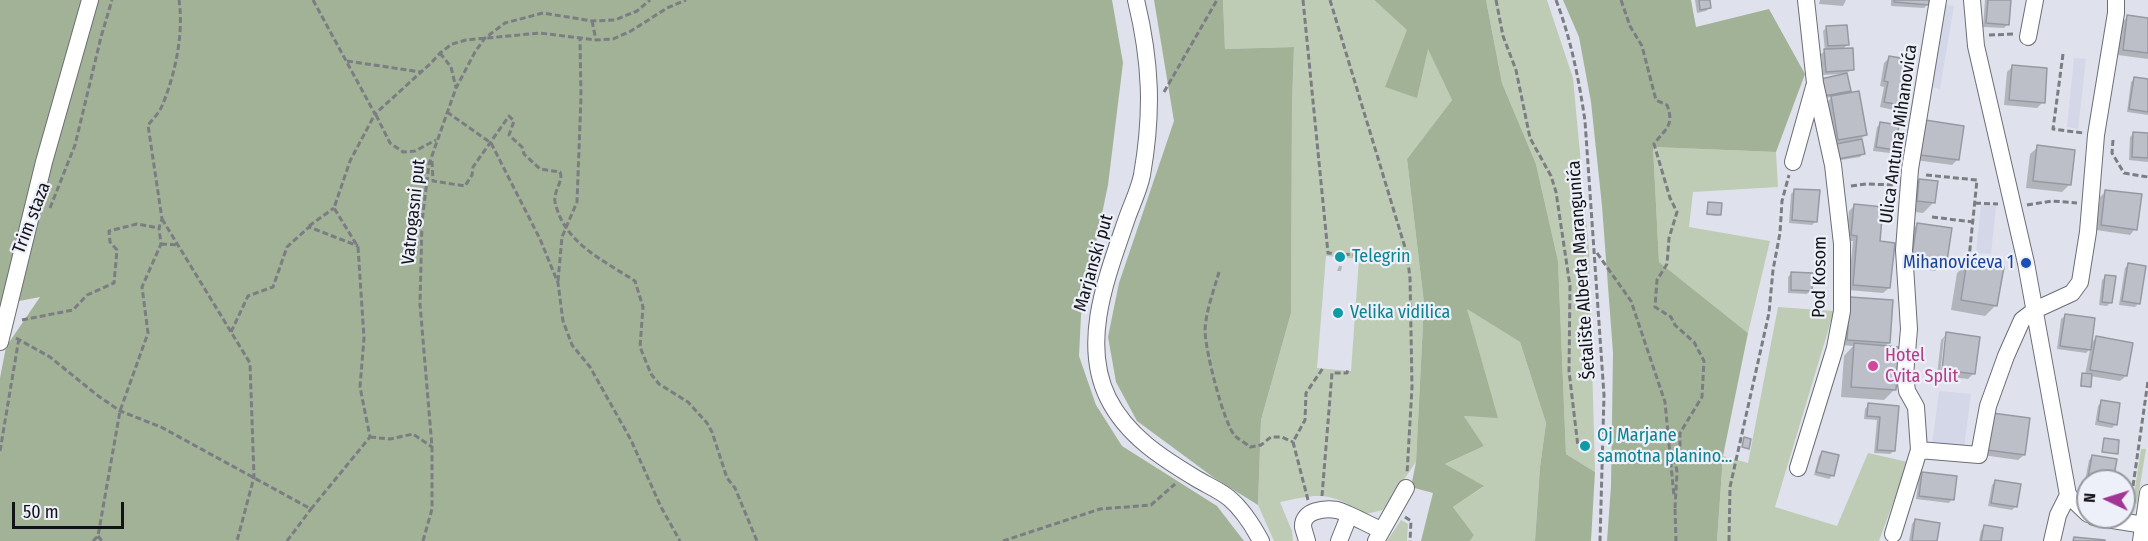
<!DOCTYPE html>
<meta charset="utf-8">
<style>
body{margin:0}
#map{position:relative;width:2148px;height:541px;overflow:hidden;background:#dfe2ec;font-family:"Fira Sans Condensed",sans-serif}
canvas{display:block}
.north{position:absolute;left:2076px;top:469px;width:60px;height:60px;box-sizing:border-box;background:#edeff9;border:2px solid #95979e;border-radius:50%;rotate:274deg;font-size:16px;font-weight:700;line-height:24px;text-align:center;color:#121316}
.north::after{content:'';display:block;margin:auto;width:21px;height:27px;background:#a13494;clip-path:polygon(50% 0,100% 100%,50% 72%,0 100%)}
.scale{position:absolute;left:12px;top:502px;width:112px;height:27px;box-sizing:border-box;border:3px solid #121316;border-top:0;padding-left:8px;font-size:18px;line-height:21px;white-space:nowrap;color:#121316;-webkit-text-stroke:4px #edeff9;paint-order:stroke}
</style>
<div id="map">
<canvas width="2148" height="541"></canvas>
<div class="north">N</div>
<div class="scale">50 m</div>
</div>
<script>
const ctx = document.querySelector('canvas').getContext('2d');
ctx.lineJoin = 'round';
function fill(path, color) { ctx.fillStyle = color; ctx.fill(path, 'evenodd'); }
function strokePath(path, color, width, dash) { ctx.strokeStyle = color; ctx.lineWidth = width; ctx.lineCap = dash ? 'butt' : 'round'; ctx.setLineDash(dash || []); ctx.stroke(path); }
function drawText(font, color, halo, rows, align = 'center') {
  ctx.font = font + ' "Fira Sans Condensed",sans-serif'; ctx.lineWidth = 4.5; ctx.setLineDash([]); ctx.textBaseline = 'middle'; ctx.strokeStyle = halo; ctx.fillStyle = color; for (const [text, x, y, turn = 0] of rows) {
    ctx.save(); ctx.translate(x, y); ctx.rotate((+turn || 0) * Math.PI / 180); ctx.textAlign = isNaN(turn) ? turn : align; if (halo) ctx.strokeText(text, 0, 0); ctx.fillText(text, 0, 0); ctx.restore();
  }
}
fill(new Path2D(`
 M1942,4L1954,6L1940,89L1927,86Z
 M2074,58L2086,59L2078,129L2067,127Z
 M1981,205L1996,206L1991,254L1976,253Z
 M1939,391L1971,394L1964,449L1932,445Z`), '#d3d7e8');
fill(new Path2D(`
 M1223,0H1374L1428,48L1452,100L1407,159L1424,303L1416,462L1383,510L1366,514C1328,492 1322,493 1280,502L1292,531L1293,541H1274L1258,505L1261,420L1291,313L1292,103L1294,47L1225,49ZM1326,256L1359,259L1351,371L1317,368Z
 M1486,0H1547L1573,78L1589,250L1595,472L1566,454L1558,261L1536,164L1502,83Z
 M1653,147L1776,152L1778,187L1693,192L1689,227L1770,241L1748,333L1659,262Z
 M1778,307L1834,311L1775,507L1837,526L1868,453L1908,462L1879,541H1717L1723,456L1748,463Z
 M1466,308L1520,342L1546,423L1540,467L1535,541H1470L1474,535L1453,507L1483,487L1445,464L1484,446L1464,416L1497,417Z
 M2141,449H2146L2137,504L2133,501Z
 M1401,520L1408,524L1407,541H1387Z`), '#bfccb5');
fill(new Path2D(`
 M0,0H82L0,307Z
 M97,0H1112L1123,63L1108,185L1081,315L1079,356L1096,405L1122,446L1217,506L1244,541H0V378L6,347L40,297L14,302Z
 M1154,0H1223L1225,49L1294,47L1292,103L1291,313L1261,420L1258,505L1213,477L1137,421L1116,382L1108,337L1119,283L1174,121Z
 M1374,0H1486L1502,83L1536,164L1558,261L1566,454L1595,472L1591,541H1535L1540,467L1546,423L1520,342L1467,309L1498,418L1464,416L1484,446L1445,464L1484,486L1453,507L1474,535L1470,541H1421L1433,493L1411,487L1416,462L1424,303L1407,159L1452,100L1428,49L1417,98L1385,87L1407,30Z
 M1563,0H1691L1696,27L1769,9L1805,74L1776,152L1653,147L1659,262L1748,333L1723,456L1717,541H1607L1611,486L1613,353L1602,206L1591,102L1579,37Z`), '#a2b296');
fill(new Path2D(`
 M1695,0H1708L1709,8L1706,11L1697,13Z
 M1820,0H1846L1843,6L1819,4Z
 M1891,0H1928V4L1924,8L1891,6Z
 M1985,0H2010L2008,24L2004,28L1983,27Z
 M2128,17L2148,19V59L2118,55L2122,22Z
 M1827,27L1847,45L1842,50L1852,70L1846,73L1850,90L1845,95L1865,135L1861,139L1863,153L1860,157L1835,161L1826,103L1832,97L1821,99L1843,76L1842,74L1823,75L1821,54L1825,51L1823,31Z
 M1890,57L1903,105L1898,111L1880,107L1884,87L1880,86L1884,63Z
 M2013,66L2043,102L2037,108L2004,105L2007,72Z
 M2135,79L2148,81V115L2127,112L2131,82Z
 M1881,124L1894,150L1890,153L1873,151L1877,127Z
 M1920,128L1958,159L1952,165L1915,160Z
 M2134,133L2148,134V162L2129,160L2130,137Z
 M2038,147L2070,184L2062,192L2026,188L2030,154Z
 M1920,181L1934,202L1923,213L1907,211L1909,191Z
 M1795,190L1816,221L1812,225L1789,223L1791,194Z
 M2106,191L2135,229L2130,235L2096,230L2100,197Z
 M1708,204L1720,214L1718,216L1706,215Z
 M1855,205L1878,243L1889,288L1883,293L1848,290L1853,241H1846L1849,211Z
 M1918,224L1946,261L1935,271L1902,266L1907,235Z
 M1968,263L1996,305L1985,316L1951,310L1957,273Z
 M2129,264L2138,304L2135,307L2119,305L2125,268Z
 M1339,266H1342L1341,271H1337Z
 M1792,273L1811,290L1807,294L1788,293V277Z
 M2106,276L2111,302L2107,306L2099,305L2102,280Z
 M1845,304L1889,343L1884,347L1894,390L1884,400L1841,397L1844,356L1853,346L1842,345Z
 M2065,316L2090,344L2096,338L2126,376L2120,381L2090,376L2089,386L2080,387L2081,376L2085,375L2090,349L2086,353L2057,349L2061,319Z
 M1947,334L1974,373L1968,379L1943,376L1947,338H1944L1940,375H1937L1941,340Z
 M2102,402L2116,424L2112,428L2095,425L2098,406Z
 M1868,405L1897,407L1894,451L1890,454L1874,453L1877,420L1864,419L1865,409Z
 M1987,420L2024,455L2018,460L1982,455Z
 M1823,452L1838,456L1832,476L1829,479L1814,475L1819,456Z
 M2093,456L2115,460L2112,481H2085L2089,460Z
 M1923,474L1952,499L1949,503L1916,499L1919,477Z
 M1996,481L2016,506L2012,510L1988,506L1992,485Z
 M1915,520L1936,541H1909L1912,524Z
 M1984,527L2000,541H1979L1981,531Z`), '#0003');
const building = new Path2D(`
 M1699,0H1710L1711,8L1700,10Z
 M1894,0H1929V5L1894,2Z
 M1988,0H2011L2009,25L1986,23Z
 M2127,15L2148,18V53L2123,50Z
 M1847,25L1849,45L1828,46L1826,26Z
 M1853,48L1854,70L1826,72L1824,49Z
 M1889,56L1913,60L1905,106L1884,102L1888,82L1884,81Z
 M2012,65L2047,68L2045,103L2009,100Z
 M1847,73L1851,91L1824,96L1821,79Z
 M2134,77L2148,79V112L2129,109Z
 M1859,91L1867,135L1838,140L1831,96Z
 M1925,120L1964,126L1959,160L1920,155Z
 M1880,122L1899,125L1895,150L1876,147Z
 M2133,132L2148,133V158L2132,157Z
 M1862,139L1865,154L1838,159L1836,144Z
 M2037,145L2075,150L2071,185L2033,181Z
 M1919,179L1938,181L1935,203L1917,201Z
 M1794,189L1820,190L1817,222L1792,220Z
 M2105,190L2142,194L2137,230L2101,225Z
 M1708,202L1722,203L1721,215L1707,214Z
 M1854,204L1883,207L1880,241L1895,243L1890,288L1853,285L1857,236L1851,235Z
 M1917,223L1952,228L1947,261L1912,256Z
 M1967,261L2004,267L1997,306L1961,300Z
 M2128,263L2146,266L2140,304L2122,301Z
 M1791,272L1813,273L1812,291L1791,290Z
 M2105,275L2116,276L2112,303L2102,302Z
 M1850,297L1893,300L1890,343L1847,340Z
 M2065,314L2095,318L2091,350L2060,346Z
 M1946,332L1980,337L1975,374L1942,370Z
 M2096,336L2133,343L2127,376L2090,370Z
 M1854,343L1899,347L1896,390L1851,387Z
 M2082,373L2092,374L2091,387L2081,386Z
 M2101,400L2120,403L2117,425L2098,421Z
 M1868,403L1899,406L1895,451L1877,450L1880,417L1867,416Z
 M1992,413L2030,418L2025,455L1987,450Z
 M1744,437L1751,439L1749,449L1742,447Z
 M2104,438L2119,440L2118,454L2102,452Z
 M1822,451L1839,455L1834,476L1816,472Z
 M2092,455L2117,459L2113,481L2088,478Z
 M1922,472L1957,476L1954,500L1919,496Z
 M1995,480L2021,484L2017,507L1991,503Z
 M1915,519L1940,523L1937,541H1912Z
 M1984,525L2003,528L2001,541H1981Z
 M2074,537L2105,540V541H2073Z`);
fill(building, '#bcbec8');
strokePath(building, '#9799a2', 1.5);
const minor = new Path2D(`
 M1136,0C1151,62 1153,112 1142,175C1139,190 1132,204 1127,218C1108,274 1080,341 1108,398C1127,436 1162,458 1197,479C1207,485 1219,490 1229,498C1242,509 1253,526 1261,541
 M1972,0L1976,46L2026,263L2068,495L2088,514
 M2028,37L2035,0
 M1793,162L1814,87
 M0,342L44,162L90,0
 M1919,450L1979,455L1988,406L2006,356L2022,320L2035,310L2072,293L2080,282L2088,232L2096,135L2116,13V0
 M1798,468L1835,348L1842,311V244L1833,165L1815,83L1806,0
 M2094,517L2144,525
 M1893,534L1919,450L1916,407L1907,391L1905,375L1909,329L1904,250L1910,169L1938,0
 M1307,541C1306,537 1304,531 1303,527C1302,510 1325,508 1337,510C1348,513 1369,525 1381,530
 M1339,541L1349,516
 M1376,541L1406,488
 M2052,541L2058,515L2068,495
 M2141,541L2148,493`);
strokePath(minor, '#6b6e76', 18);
strokePath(new Path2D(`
 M313,0L375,114L431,63L440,53L452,44L466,40L540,33L596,40L613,39L631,31L667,8L686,0
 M1303,0L1328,253L1356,255L1355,258
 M1330,0L1407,254L1410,278L1412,387L1407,474
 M1496,0L1503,36L1516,70L1530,138L1551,176L1556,192L1570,286L1569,371L1578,447
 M1556,0C1571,39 1579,80 1585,121L1604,395L1600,541
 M1621,0L1630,26L1642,46L1656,100L1667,105C1675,126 1665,129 1654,144L1670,198L1677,212L1669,238L1667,264L1657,280L1655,307L1671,317L1675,325L1694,342L1704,361L1702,397L1680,433V447L1675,460L1677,472L1675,508
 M592,21L596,40
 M1989,35L2015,34
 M440,53L451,67L456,88
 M2063,54L2053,129L2083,133
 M347,61L421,72
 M1164,92L1217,0
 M447,112L491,143L540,239L558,283L563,321L572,345L590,367L631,440L661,507L680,541
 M376,115L390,143L403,152L415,151L436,140
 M2113,140L2112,153L2124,173L2148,177
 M432,161L433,181L465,186L472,175L473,167L509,116L514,121L509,135L522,147L524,154L540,169L560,172C564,181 553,191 555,202C564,243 603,260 635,281L643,307L640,347L651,374L659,384L688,402L707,423L712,432L727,478L735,488L757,541
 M1926,175L1977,180L1969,258
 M1851,186L1866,184L1895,185
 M1975,203L1998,204
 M2027,205L2052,201L2077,203
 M50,208L75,145L101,37L112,0
 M1932,217L1973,222
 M162,219L250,363L254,477L237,541
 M309,226L334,208
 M161,244L179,245
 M1597,253L1631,301L1665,402L1674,496
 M1219,272C1214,290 1206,310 1205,330C1205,349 1223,422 1235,436C1239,440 1246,443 1250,447L1261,445L1271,437H1282L1293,442
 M558,281L562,237L577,202L581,97L580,39
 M22,320L73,310L87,295L114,283L117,250L110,242L109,231L137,224L159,228
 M231,332L248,296L273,287L287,247L309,227L358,246
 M16,338L50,357L97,395L120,411L161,427L311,509L370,437L360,387L364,338L358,247L334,208L350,161L375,114
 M370,437L390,439L413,434L432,447
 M0,451L19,338
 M2133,486L2148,381
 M1322,496L1332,373H1347L1348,370
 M1308,500L1293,442L1305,420L1306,393L1323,368
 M1675,509L1676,541
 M1405,517L1411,521L1410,541
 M98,536L102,541
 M93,541L98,536L120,411L148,333L142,287L161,244L159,228L162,219L148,125C153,119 159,113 162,106C175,75 184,34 179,0
 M287,541L311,509
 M423,541L432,509V447L420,304L422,222L429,164L456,88L475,52L485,38L505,23L543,13L592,21L615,20L637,11L650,0
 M1003,541L1100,509L1151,505L1175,484
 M1729,541L1730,487L1769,313L1773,270L1780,233L1782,201L1789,175`), '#7b7d83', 3, [6, 3]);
strokePath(minor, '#fff', 16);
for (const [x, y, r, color] of [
 [1340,257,6,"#0f9aa8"],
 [2026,263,6,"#1a4fb4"],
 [1338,313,6,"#0f9aa8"],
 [1873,366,6,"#d1479c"],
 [1585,446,6,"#0f9aa8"]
]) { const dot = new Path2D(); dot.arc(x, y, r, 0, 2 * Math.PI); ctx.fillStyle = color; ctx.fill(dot); strokePath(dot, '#edeff9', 2); }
drawText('18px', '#121316', '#edeff9', [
 ["Ulica Antuna Mihanovića",1899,134,-82],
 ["Vatrogasni put",414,212,-84],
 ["Trim staza",32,218,-69],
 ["Marjanski put",1094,263,-74],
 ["Šetalište Alberta Marangunića",1582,270,-94],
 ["Pod Kosom",1820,277,-89]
]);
drawText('18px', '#0d838f', '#edeff9', [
 ["Telegrin",1352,257],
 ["Velika vidilica",1350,313],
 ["Oj Marjane",1597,436],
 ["samotna planino...",1597,457]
], 'left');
drawText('18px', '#164399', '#edeff9', [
 ["Mihanovićeva 1",2014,263]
], 'right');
drawText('18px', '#b23c85', '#edeff9', [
 ["Hotel",1885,356],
 ["Cvita Split",1885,377]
], 'left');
</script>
